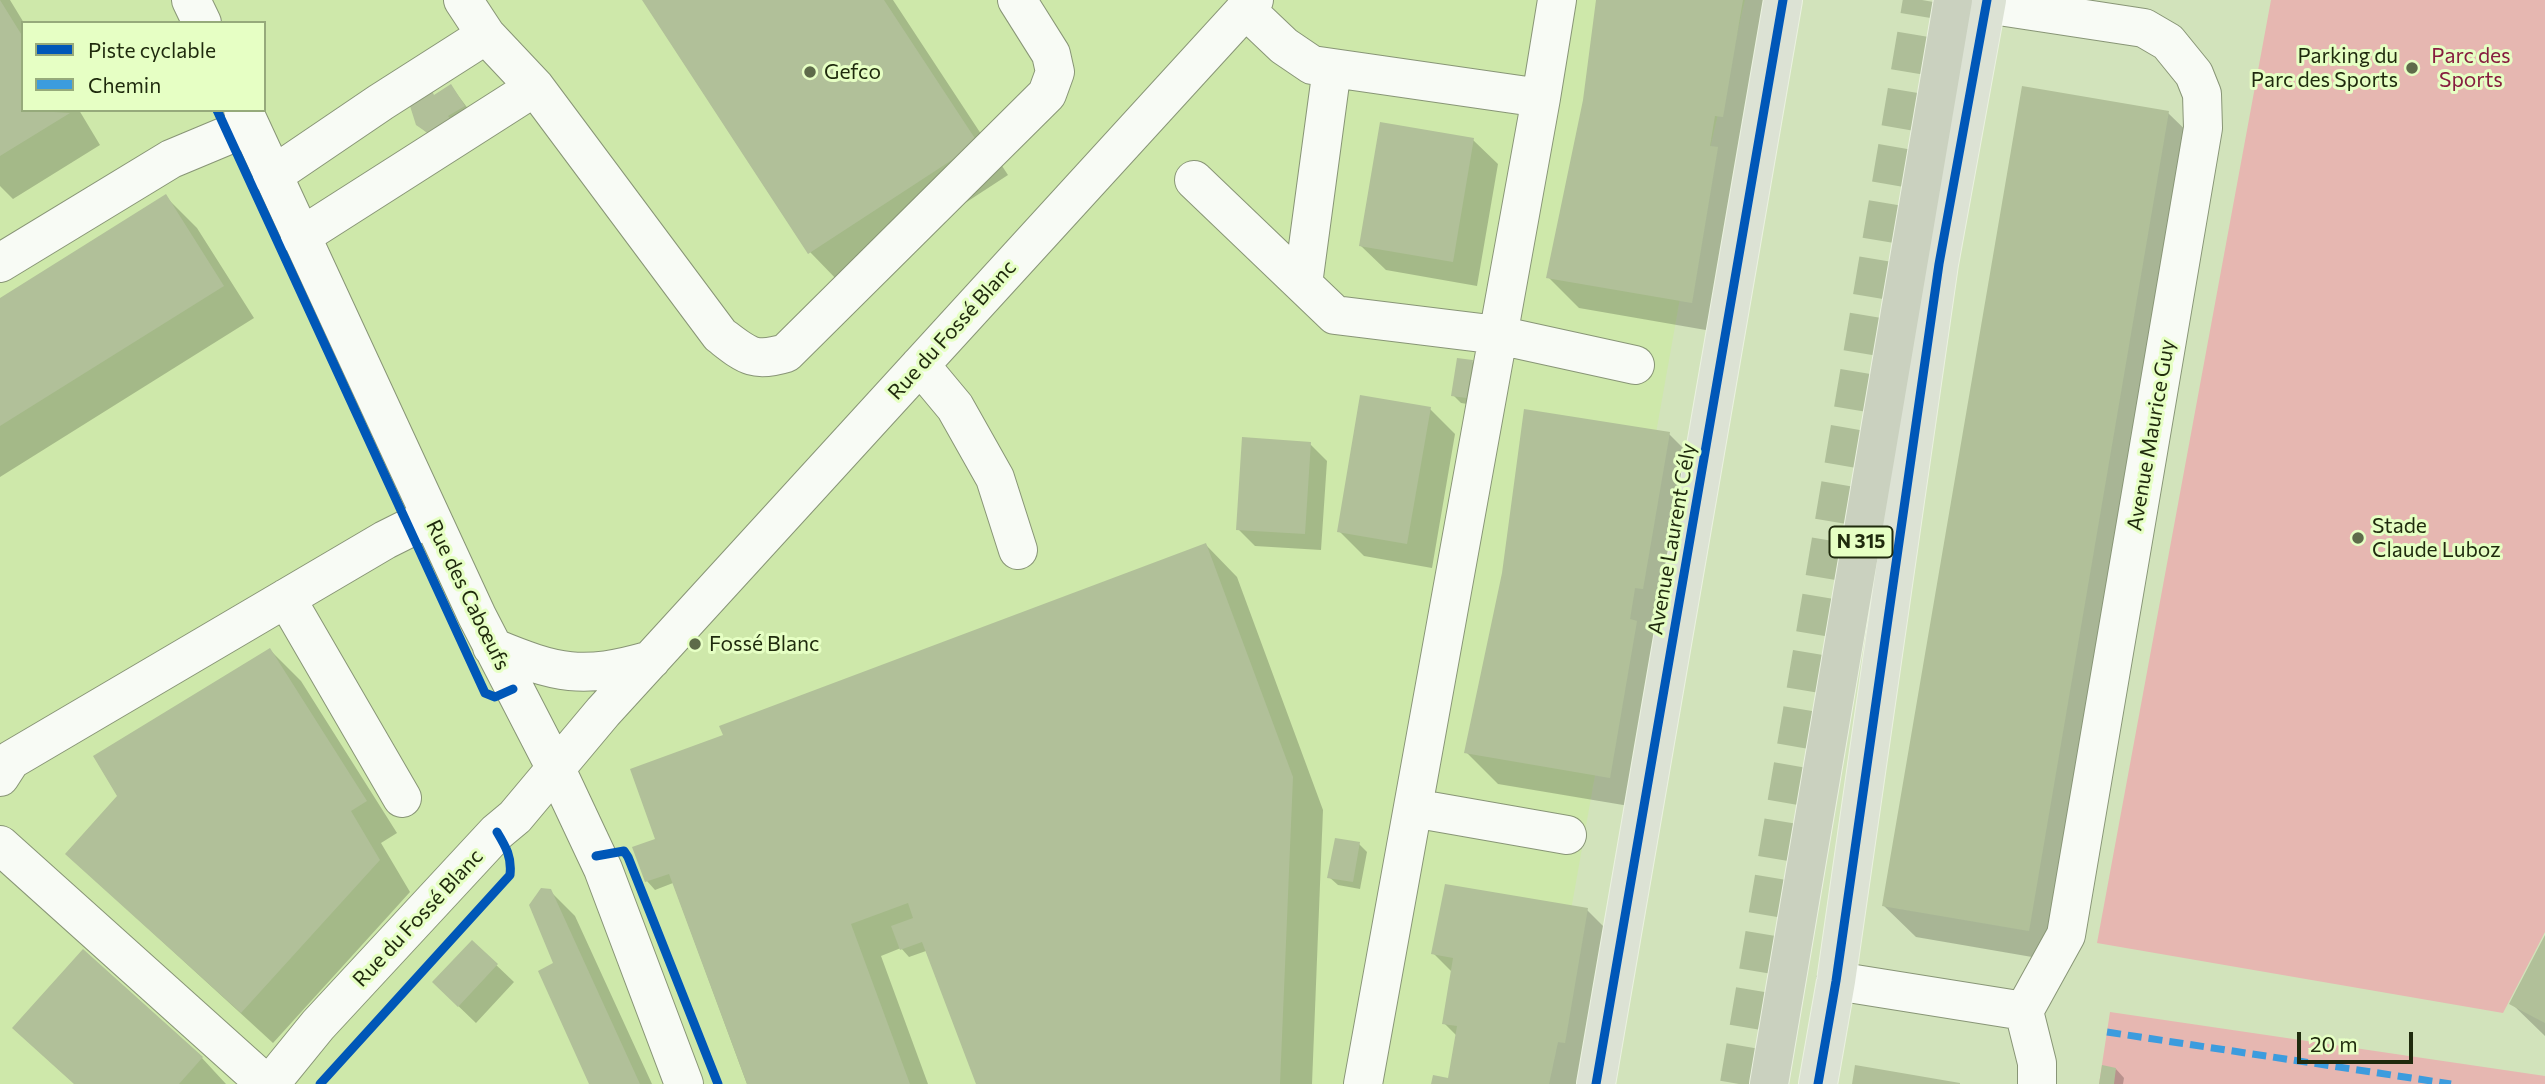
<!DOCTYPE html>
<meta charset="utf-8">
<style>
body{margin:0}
#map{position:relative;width:2545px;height:1084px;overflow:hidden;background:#d2e3bb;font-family:Commissioner,sans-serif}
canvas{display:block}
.legend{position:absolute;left:21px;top:21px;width:245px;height:91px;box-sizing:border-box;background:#e6ffc4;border:2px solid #96aa7b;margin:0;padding:9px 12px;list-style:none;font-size:21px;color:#1f2a0d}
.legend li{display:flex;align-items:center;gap:14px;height:35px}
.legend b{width:35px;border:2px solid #96aa7b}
.scale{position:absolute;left:2297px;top:1032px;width:116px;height:32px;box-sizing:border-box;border:4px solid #1f2a0d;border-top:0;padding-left:9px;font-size:21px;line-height:24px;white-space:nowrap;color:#1f2a0d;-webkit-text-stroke:5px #e6ffc4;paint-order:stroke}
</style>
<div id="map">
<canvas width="2545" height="1084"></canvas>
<ul class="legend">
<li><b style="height:9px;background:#0057b8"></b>Piste cyclable</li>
<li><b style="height:9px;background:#3c9cde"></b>Chemin</li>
</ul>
<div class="scale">20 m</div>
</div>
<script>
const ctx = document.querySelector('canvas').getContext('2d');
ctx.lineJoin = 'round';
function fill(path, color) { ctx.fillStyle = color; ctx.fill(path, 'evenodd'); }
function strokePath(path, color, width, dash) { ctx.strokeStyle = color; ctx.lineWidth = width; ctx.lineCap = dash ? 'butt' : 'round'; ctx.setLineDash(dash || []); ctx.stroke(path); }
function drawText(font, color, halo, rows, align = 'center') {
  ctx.font = font + ' Commissioner,sans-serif'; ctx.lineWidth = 6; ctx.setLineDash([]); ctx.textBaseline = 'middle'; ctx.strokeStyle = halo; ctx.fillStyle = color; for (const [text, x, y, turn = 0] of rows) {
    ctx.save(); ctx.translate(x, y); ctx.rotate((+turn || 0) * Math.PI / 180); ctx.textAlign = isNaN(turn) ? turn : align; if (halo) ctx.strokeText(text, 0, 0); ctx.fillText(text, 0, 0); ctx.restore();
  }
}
fill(new Path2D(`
 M0,0H1745L1697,203L1540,1084H0ZM23,23H264V110H23Z`), '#cee8aa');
fill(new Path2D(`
 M2271,0H2545V932L2503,1013L2097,943Z
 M2110,1012L2545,1076V1084H2099Z`), '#e6b7b1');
fill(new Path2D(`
 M0,0H10L24,23L23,110H79L100,145L13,199L0,186Z
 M644,0H893L1008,175L841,284L810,252Z
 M1598,0H1779L1723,333L1579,308L1548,277L1584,101Z
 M451,86L472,114L438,142L417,124Z
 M2168,113L2200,144L2061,962L1916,937L1884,906Z
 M1473,140L1498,164L1477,286L1386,270L1361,246Z
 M166,197L197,228L254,318L0,477V300Z
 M1472,362L1481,370L1474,405L1461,403L1453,395Z
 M1430,409L1455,434L1432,568L1364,556L1339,531Z
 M1669,434L1700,465L1641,808L1498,784L1466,752L1504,574Z
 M1310,444L1327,461L1321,550L1255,546L1238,529Z
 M1206,545L1237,577L1323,810L1312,1084H979L926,951L909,957L901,948L881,956L928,1084H747L673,883L655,890L647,881L658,840L725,736Z
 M270,650L301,681L397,833L381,843L410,892L273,1043L67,854Z
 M1359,844L1367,852L1360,889L1338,885L1329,877Z
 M550,891L575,916L652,1084H591L555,964Z
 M1587,910L1619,942L1586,1084H1433L1449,1080L1457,1036L1444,1023L1452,972L1433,953Z
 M2545,938V1036L2511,1003Z
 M472,942L514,982L476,1023L451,999Z
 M83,951L202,1058L226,1084H74Z
 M2116,1069L2124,1078L2123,1084H2101Z`), '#0003');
fill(new Path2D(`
 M0,0L23,37V110L70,113L0,156Z
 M642,0H884L978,143L808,254Z
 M1596,0H1743L1723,117L1715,116L1710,146L1718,147L1692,303L1546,278L1583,100Z
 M451,84L465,106L448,116L451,120L429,134L416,125L410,106L432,91L434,95Z
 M2022,86L2169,111L2029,931L1882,906Z
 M1380,122L1474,138L1453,262L1359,246Z
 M166,194L224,286L0,426V298Z
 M1457,358L1473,360L1467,398L1451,396Z
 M1360,395L1431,407L1407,544L1337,532Z
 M1524,409L1670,432L1643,589L1635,588L1630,619L1637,621L1610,778L1464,753L1502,573Z
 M1242,437L1311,442L1305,534L1236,530Z
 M1206,543L1293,777L1280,1084H976L922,942L900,950L891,926L913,918L908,903L851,924L910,1084H747L669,874L645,882L632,847L655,839L630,769L723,735L719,726Z
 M270,648L367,801L351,811L380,860L241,1013L65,854L117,796L93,756Z
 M1335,838L1360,842L1353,882L1327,878Z
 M1445,884L1588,908L1565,1043L1558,1042L1549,1084H1431L1433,1075L1448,1078L1457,1026L1442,1024L1453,958L1431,954Z
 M541,888L551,889L640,1084H589L538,971L553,963L529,905Z
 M2545,935V1023L2509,1004Z
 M472,940L498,964L458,1007L432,982Z
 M83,949L203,1057L179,1084H74L12,1028Z
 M1855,1065L1960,1083V1084H1852Z
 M2102,1065L2116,1068L2114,1084H2099Z`), '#b1c099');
strokePath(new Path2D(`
 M1739,1084L1922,0`), '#aebe98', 38, [38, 19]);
const minor = new Path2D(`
 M191,0L202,23
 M463,0L486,35L535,87L720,335C746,355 753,363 786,353L1047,94L1055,72L1051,54L1017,0
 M1986,4L2144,28L2168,42L2194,74L2202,94L2203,128L2066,935L2024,1011L2037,1063V1084
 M1245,9L1284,46L1312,65L1541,98L1557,0
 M243,110L477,616L556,769L603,869L684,1084
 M272,176L381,102L486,35
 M1194,180L1335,315L1498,335L1635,365
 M300,237L535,87
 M0,263L171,159L250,126
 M1303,284L1332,68
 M920,365L955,407L995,478L1018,550
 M286,598L402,798
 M492,647C557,674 582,680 651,660
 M0,777L11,760L385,540L431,517
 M1413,808L1567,835
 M0,845L266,1084
 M1836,981L2024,1011
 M270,1084L318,1025L497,832L515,817L603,712L1254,0
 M1363,1084L1541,98`);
const major = new Path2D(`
 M1596,1084L1783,0
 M1818,1084L1836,981L1939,264L1987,0`);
const highway = new Path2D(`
 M1769,1084L1953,0`);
strokePath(minor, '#889576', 40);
strokePath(major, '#ebf2e0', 40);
strokePath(highway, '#ebf2e0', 40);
strokePath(minor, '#f8fbf5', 38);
strokePath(major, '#dce2d4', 38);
strokePath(highway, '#cad1bf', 38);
strokePath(new Path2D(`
 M2107,1032L2451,1084`), '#3c9cde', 7, [14, 7]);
strokePath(new Path2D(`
 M217,110L485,693L495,697L513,689
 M596,856L624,851L628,857L718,1084
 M320,1084L510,875C512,857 506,847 497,832
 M1596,1084L1783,0
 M1818,1084L1836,981L1939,264L1987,0`), '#0057b8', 9);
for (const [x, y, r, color] of [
 [2412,68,7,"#5e6b4a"],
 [810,72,7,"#5e6b4a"],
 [2358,538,7,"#5e6b4a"],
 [695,644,7,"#5e6b4a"]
]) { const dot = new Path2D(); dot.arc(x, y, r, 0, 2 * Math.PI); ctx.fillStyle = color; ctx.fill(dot); strokePath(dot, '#e6ffc4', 2.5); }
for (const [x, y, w] of [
 [1861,542,63]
]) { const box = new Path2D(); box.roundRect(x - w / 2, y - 15.5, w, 31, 5); ctx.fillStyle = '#e6ffc4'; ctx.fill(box); strokePath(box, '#1f2a0d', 2); }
drawText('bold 19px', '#1f2a0d', null, [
 ["N 315",1861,542]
]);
drawText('21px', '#1f2a0d', '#e6ffc4', [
 ["Parking du",2398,56,"right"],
 ["Parc des Sports",2398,80,"right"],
 ["Gefco",824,72],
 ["Stade",2372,526],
 ["Claude Luboz",2372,550],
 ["Fossé Blanc",709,644]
], 'left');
drawText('21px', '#861d3f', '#e6ffc4', [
 ["Parc des",2471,56],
 ["Sports",2471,80]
]);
drawText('21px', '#1f2a0d', '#e6ffc4', [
 ["Rue du Fossé Blanc",952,330,-48],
 ["Avenue Maurice Guy",2151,435,-80],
 ["Avenue Laurent Cély",1672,539,-80],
 ["Rue des Cabœufs",468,595,64],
 ["Rue du Fossé Blanc",418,918,-47]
]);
</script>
